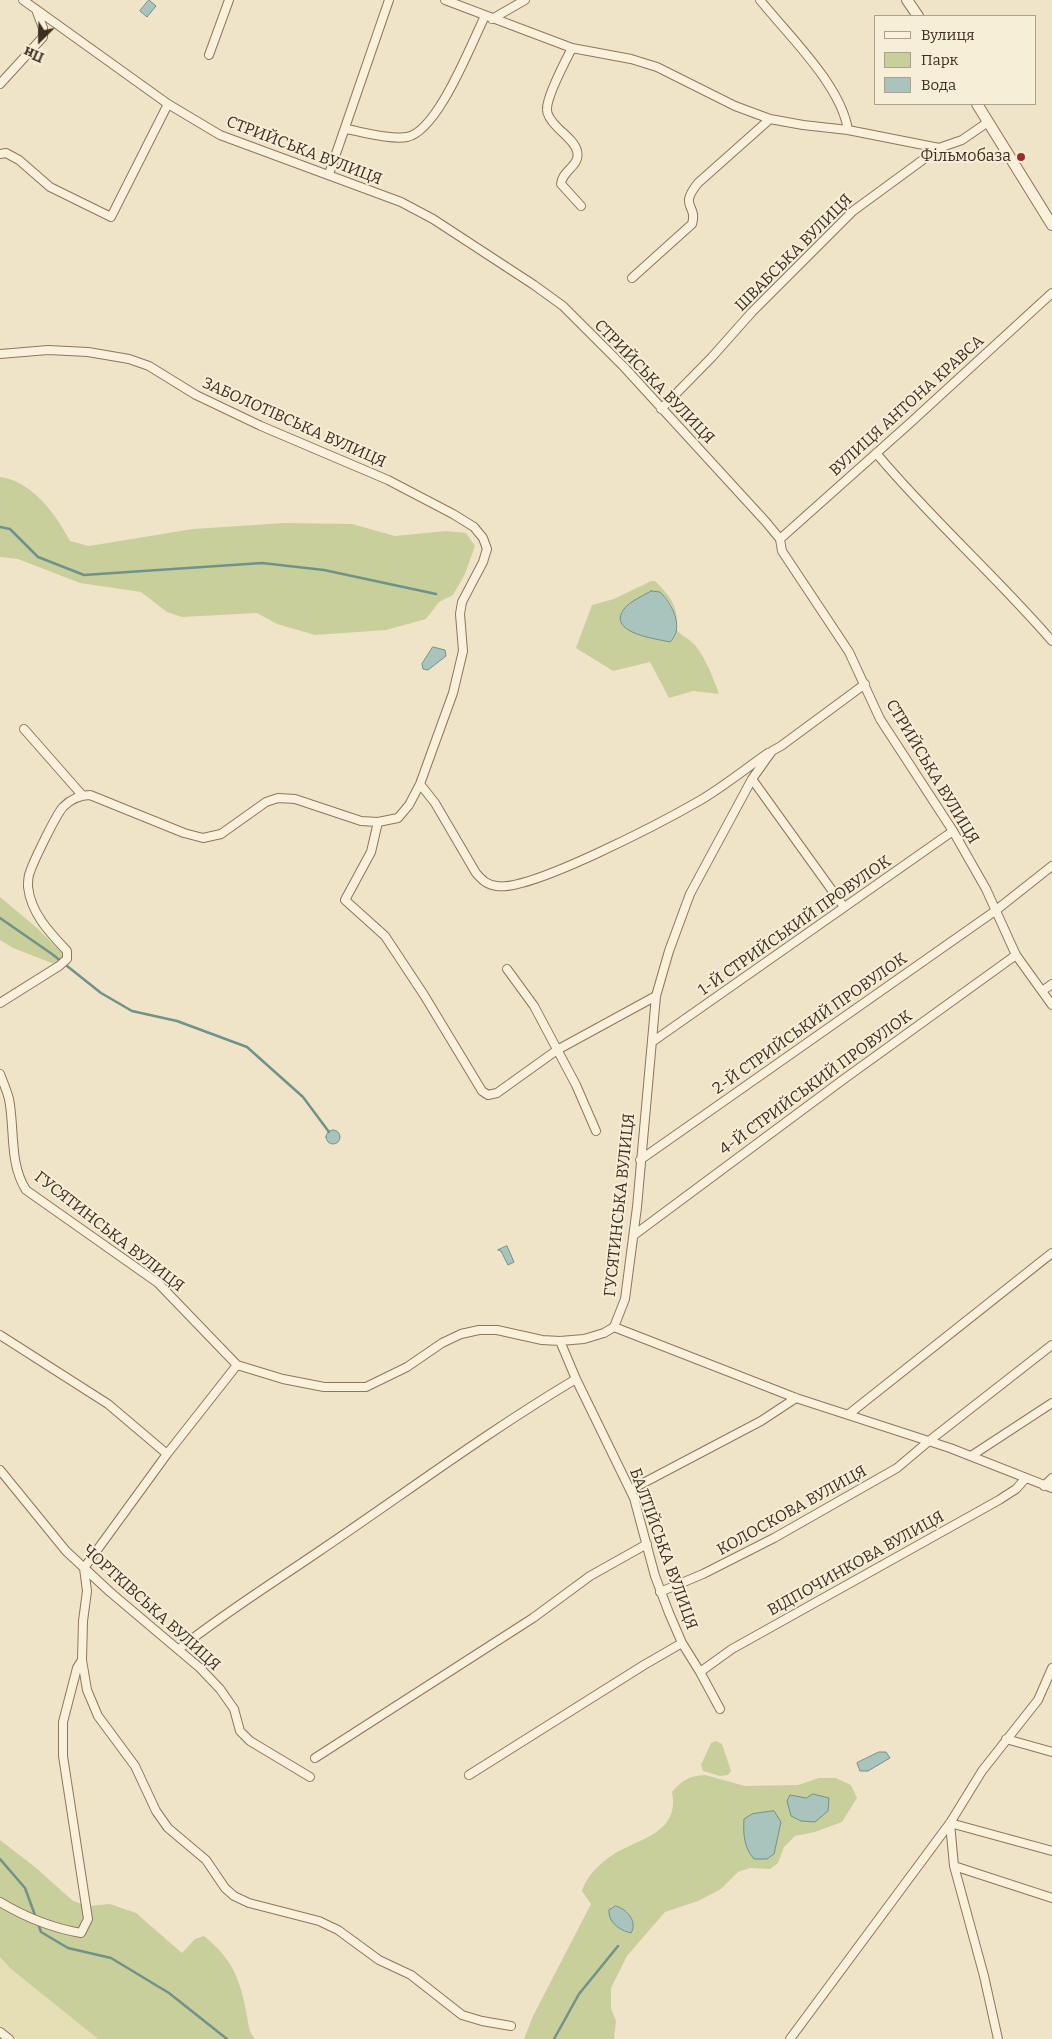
<!DOCTYPE html>
<meta charset="utf-8">
<style>
body{margin:0}
#map{position:relative;width:1052px;height:2039px;overflow:hidden;background:#f0e4c8;font-family:Bitter,serif}
canvas{display:block}
.legend{position:absolute;left:874px;top:15px;width:162px;height:90px;box-sizing:border-box;background:#f7eed8;border:1px solid #ada18e;margin:0;padding:6px 9px;list-style:none;font-size:15px;color:#3d2e20}
.legend li{display:flex;align-items:center;gap:10px;height:25px}
.legend b{width:25px;border:1px solid #ada18e}
.north{position:absolute;left:15px;top:15px;width:50px;height:50px;-webkit-text-stroke:4px #f7eed8;paint-order:stroke;rotate:203deg;font-size:14px;font-weight:700;line-height:20px;text-align:center;color:#3d2e20}
.north::after{content:'';display:block;margin:auto;width:18px;height:22px;background:#3d2e20;clip-path:polygon(50% 0,100% 100%,50% 72%,0 100%)}
</style>
<div id="map">
<canvas width="1052" height="2039"></canvas>
<ul class="legend">
<li><b style="height:6px;background:#faf1dc"></b>Вулиця</li>
<li><b style="height:14px;background:#c9cf9b"></b>Парк</li>
<li><b style="height:14px;background:#a9c4bc"></b>Вода</li>
</ul>
<div class="north">Пн</div>
</div>
<script>
const ctx = document.querySelector('canvas').getContext('2d');
ctx.lineJoin = 'round';
function fill(path, color) { ctx.fillStyle = color; ctx.fill(path, 'evenodd'); }
function strokePath(path, color, width, dash) { ctx.strokeStyle = color; ctx.lineWidth = width; ctx.lineCap = dash ? 'butt' : 'round'; ctx.setLineDash(dash || []); ctx.stroke(path); }
function drawText(font, color, halo, rows, align = 'center') {
  ctx.font = font + ' Bitter,serif'; ctx.lineWidth = 4; ctx.setLineDash([]); ctx.textBaseline = 'middle'; ctx.strokeStyle = halo; ctx.fillStyle = color; for (const [text, x, y, turn = 0] of rows) {
    ctx.save(); ctx.translate(x, y); ctx.rotate((+turn || 0) * Math.PI / 180); ctx.textAlign = isNaN(turn) ? turn : align; if (halo) ctx.strokeText(text, 0, 0); ctx.fillText(text, 0, 0); ctx.restore();
  }
}
fill(new Path2D(`
 M0,1957L11,1969L98,2039H0Z`), '#e6deb5');
fill(new Path2D(`
 M0,477C32,481 56,514 70,541L89,546L193,529L284,523L352,524L395,536L446,531L466,533L475,546L465,574L453,595L439,602L426,619L386,630L315,635L277,624L257,613L182,617L167,612L141,592L80,583L18,559L0,557Z
 M651,581H655C672,598 678,606 677,630C682,637 689,638 695,645C706,659 713,677 719,694L693,691L669,698L650,662L613,671L576,648L592,605L614,599ZM651,591L660,592C675,604 679,620 674,638L623,610Z
 M0,897L37,928L66,957L57,965L13,948L0,940Z
 M716,1741L722,1744L731,1771L728,1775L720,1776L703,1771L701,1765L711,1743Z
 M705,1775L745,1786L798,1785L819,1778H836L851,1785L857,1798L842,1822L815,1832L795,1836L784,1847L778,1863L770,1869L750,1868L738,1872L721,1889L698,1901L665,1912L627,1956L611,1988V2008L616,2021L614,2039H524L533,2016L591,1904L582,1891C587,1875 600,1863 614,1854C640,1838 680,1833 672,1792C683,1780 688,1776 705,1775ZM616,1906C628,1912 636,1919 631,1933L615,1925L611,1907Z
 M0,1840L35,1867L73,1901L88,1906L110,1904L136,1913L182,1953L195,1939L204,1936C239,1964 242,1989 250,2032L255,2039H98L11,1969L0,1957Z`), '#c9cf9b');
const water = new Path2D(`
 M149,0L156,6L147,17L140,11Z
 M651,591L660,592C672,603 685,628 670,642C657,639 606,633 624,609C630,601 643,596 651,591Z
 M433,647L445,650L446,656L428,670L423,669L422,664Z
 M326 1137a7 7 0 1 1 14 0a7 7 0 1 1-14 0Z
 M507,1246L514,1262L508,1265L501,1251L498,1250Z
 M879,1752H886L890,1758L868,1771H860L857,1763Z
 M813,1794L829,1798L828,1811L815,1822L801,1821L791,1816L787,1801L790,1795L806,1798Z
 M774,1811L781,1822L774,1854L767,1859H754C744,1848 743,1834 744,1819L752,1814Z
 M616,1906C627,1909 638,1922 631,1933C619,1930 608,1922 609,1910Z`);
fill(water, '#a9c4bc');
strokePath(water, '#6f938a', 1);
strokePath(new Path2D(`
 M0,527L10,529L38,557L84,575L262,563L324,570L436,594
 M0,918L52,954L101,993L132,1011L177,1021L247,1047L303,1097L329,1132
 M0,1859L25,1888L36,1918
 M38,1923L41,1932L68,1948L111,1958L169,1993L227,2039
 M554,2039L579,1994L618,1946`), '#6f938a', 2.5);
const minor = new Path2D(`
 M23,0L168,104L220,135L401,202L433,219L534,285L563,306L624,367L766,522L780,539L782,551L849,652L880,719L953,831L986,889L1016,955L1052,1005
 M445,0L572,48L631,59L657,67L735,106L770,119L803,125L848,130L939,148
 M760,0C788,35 841,85 848,130
 M492,19L525,0
 M572,48C565,62 548,93 547,108C546,115 553,123 558,128C564,134 575,142 577,151C581,166 562,170 561,184L581,206
 M209,55L229,0
 M0,84L43,37V28L37,12
 M346,129C363,132 391,140 407,137C438,131 471,44 485,16
 M0,154L6,153L19,160L50,187L111,217L168,104
 M329,174L389,0
 M632,278L692,224C698,204 678,208 698,183L770,119
 M0,354L48,350L88,352L129,359L149,366L196,395L261,426L388,480L453,514L474,527L483,538L487,549L483,562L462,602L460,614L463,651L453,693L420,784L409,805L398,818L378,822L361,821L295,799L278,798L266,802L221,834L203,838L184,833L90,795C79,795 71,799 63,807C56,815 34,860 30,872C28,876 28,882 28,887C31,913 49,932 67,951V959L59,966L0,1003
 M661,409L712,357L752,312L853,211L939,148L962,140L988,122
 M876,453C931,519 996,576 1052,641
 M780,539L909,424L1052,293
 M24,729L82,795
 M752,779L844,907
 M420,784L435,803L476,873C482,880 487,885 497,886C530,892 666,820 699,801C723,787 745,769 768,753
 M378,822L371,852L345,900L385,936L424,995L482,1091L488,1095L497,1093L557,1050L656,996
 M507,969L534,1006L576,1085L596,1131
 M1042,991L1052,984
 M652,1042L953,831
 M0,1074C3,1082 7,1091 9,1099C15,1130 9,1163 26,1190L158,1283L237,1365L283,1379L324,1387H366L407,1367L442,1343L461,1334L479,1330H497L542,1340L560,1341L584,1339L604,1333L614,1327L625,1299L637,1207L656,996L669,951L690,894L752,779L772,751L781,746L865,684
 M640,1160L995,911L1052,866
 M634,1235L844,1079L1016,955
 M614,1327L796,1398L950,1448L1052,1488
 M0,1335L108,1404L167,1454
 M560,1341L576,1379L634,1498L655,1576L669,1613L682,1643L700,1672L720,1709
 M237,1365L167,1454L84,1568L87,1591L83,1621L82,1660L87,1690L98,1716L135,1766L156,1811L168,1828L206,1860L225,1888L234,1896L249,1903L319,1921L338,1930L379,1960L411,1975L462,2015L482,2021L511,2026
 M849,1414L1052,1253
 M971,1456L1052,1403
 M0,1470L66,1551L110,1592L200,1668L220,1689L234,1709L240,1731L250,1741L310,1777
 M1044,1486L1052,1478
 M630,1490L761,1421L796,1398
 M660,1592L703,1574L774,1538L897,1468L929,1441L1052,1345
 M179,1649C223,1614 271,1584 318,1552C404,1494 487,1432 576,1379
 M700,1672L732,1649L999,1500L1016,1489L1025,1479
 M1006,1739L1052,1752
 M315,1758L533,1618L590,1576L647,1544
 M469,1775L644,1665L682,1643
 M954,1866L1052,1898
 M0,1902C25,1917 52,1928 81,1933L88,1919L63,1756V1722L77,1668L82,1660
 M0,2032L9,2039
 M790,2039L950,1823L982,1771L1038,1700L1052,1668
 M998,2039L984,1976L954,1866L950,1823L1052,1851`);
const tertiary = new Path2D(`
 M907,0L918,16
 M977,104L1052,225`);
strokePath(minor, '#8d765c', 10);
strokePath(tertiary, '#8d765c', 12);
strokePath(minor, '#faf1dc', 8);
strokePath(tertiary, '#faf1dc', 10);
for (const [x, y, r, color] of [
 [1021,157,5,"#9e2a2b"]
]) { const dot = new Path2D(); dot.arc(x, y, r, 0, 2 * Math.PI); ctx.fillStyle = color; ctx.fill(dot); strokePath(dot, '#f7eed8', 2); }
drawText('16px', '#3d2e20', '#f7eed8', [
 ["СТРИЙСЬКА ВУЛИЦЯ",304,151,21],
 ["ШВАБСЬКА ВУЛИЦЯ",794,253,-45],
 ["СТРИЙСЬКА ВУЛИЦЯ",654,382,46],
 ["ВУЛИЦЯ АНТОНА КРАВСА",907,406,-42],
 ["ЗАБОЛОТІВСЬКА ВУЛИЦЯ",294,423,24],
 ["СТРИЙСЬКА ВУЛИЦЯ",932,772,59],
 ["1-Й СТРИЙСЬКИЙ ПРОВУЛОК",795,926,-35],
 ["2-Й СТРИЙСЬКИЙ ПРОВУЛОК",810,1024,-35],
 ["4-Й СТРИЙСЬКИЙ ПРОВУЛОК",816,1083,-36],
 ["ГУСЯТИНСЬКА ВУЛИЦЯ",620,1205,-84],
 ["ГУСЯТИНСЬКА ВУЛИЦЯ",109,1232,38],
 ["КОЛОСКОВА ВУЛИЦЯ",792,1511,-29],
 ["БАЛТІЙСЬКА ВУЛИЦЯ",663,1549,70],
 ["ВІДПОЧИНКОВА ВУЛИЦЯ",856,1564,-29],
 ["ЧОРТКІВСЬКА ВУЛИЦЯ",151,1608,42]
]);
drawText('16px', '#3d2e20', '#f7eed8', [
 ["Фільмобаза",1011,157]
], 'right');
</script>
